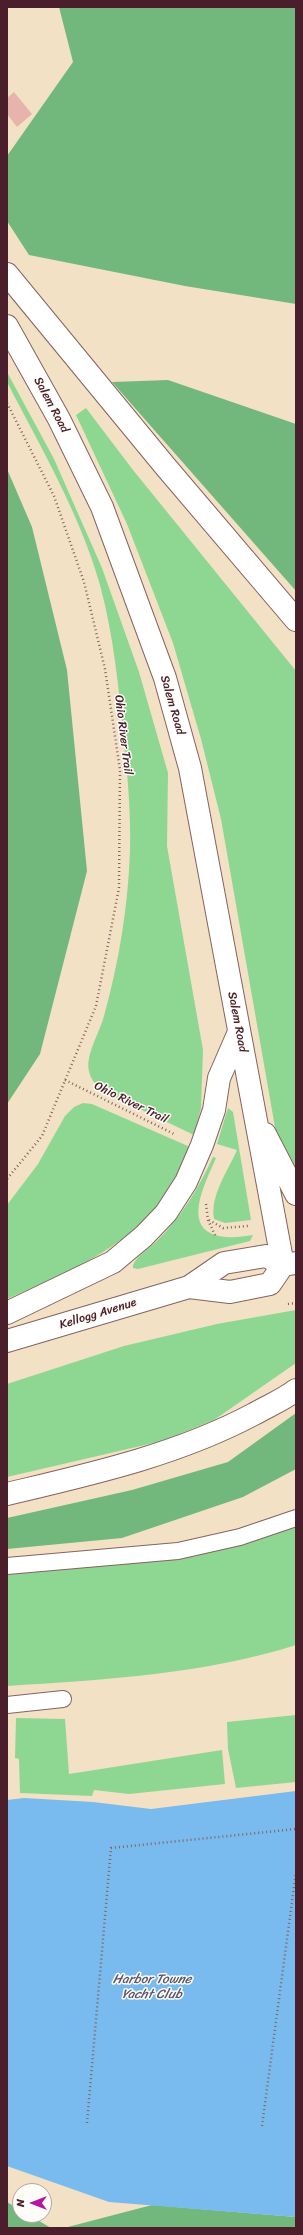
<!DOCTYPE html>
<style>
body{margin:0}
#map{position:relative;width:303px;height:2235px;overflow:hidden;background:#f2e1c4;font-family:Sriracha,sans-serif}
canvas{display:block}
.frame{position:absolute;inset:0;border:8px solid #4a1f2b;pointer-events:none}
.north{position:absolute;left:12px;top:2183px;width:40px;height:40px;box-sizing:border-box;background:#fdfcf7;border:1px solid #b5a4a5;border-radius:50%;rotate:270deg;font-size:11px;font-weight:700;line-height:16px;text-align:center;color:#4a1f2b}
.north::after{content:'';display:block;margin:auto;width:14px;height:18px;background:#b5179e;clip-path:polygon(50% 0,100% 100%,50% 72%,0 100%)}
</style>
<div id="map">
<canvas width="303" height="2235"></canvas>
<div class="frame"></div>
<div class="north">N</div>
</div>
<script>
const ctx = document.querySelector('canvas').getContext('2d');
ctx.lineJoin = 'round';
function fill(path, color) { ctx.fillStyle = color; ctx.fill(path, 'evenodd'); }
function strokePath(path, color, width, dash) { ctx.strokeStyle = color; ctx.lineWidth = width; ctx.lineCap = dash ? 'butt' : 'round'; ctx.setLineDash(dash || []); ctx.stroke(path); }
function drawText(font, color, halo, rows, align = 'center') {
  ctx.font = font + ' Sriracha,sans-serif'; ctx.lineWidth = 3; ctx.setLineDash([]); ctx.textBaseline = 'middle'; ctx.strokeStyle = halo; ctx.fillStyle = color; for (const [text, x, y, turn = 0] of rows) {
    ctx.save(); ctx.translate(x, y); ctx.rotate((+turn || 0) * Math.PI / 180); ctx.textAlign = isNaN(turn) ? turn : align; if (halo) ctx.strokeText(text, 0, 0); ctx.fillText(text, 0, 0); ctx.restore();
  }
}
fill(new Path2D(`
 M7,372L54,459L102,568L139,672L168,773L167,846L203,1050L201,1108L194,1135L102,1091C92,1082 86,1072 89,1058C92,1044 100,1030 104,1016C119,962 128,907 130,851C131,815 128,779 124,743C119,690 114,637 100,585C80,514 41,448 7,382Z
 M86,408L133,470L296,671V1179L279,1150L221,819L201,739L173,643L127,524L76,415Z
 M83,1103L92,1104L190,1147C185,1158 181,1171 175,1181C135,1246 73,1270 7,1299V1205L38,1164L65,1116L74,1107Z
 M228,1108L233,1112L251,1220L225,1223L214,1219C210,1195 228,1171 237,1150L217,1144Z
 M213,1157L216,1158C205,1184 178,1233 226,1237C234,1238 245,1236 253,1235L250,1241L138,1269L133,1268C132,1259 151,1247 157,1241C182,1216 198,1189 213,1157Z
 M296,1310V1363L214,1420L162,1441L7,1477V1384L124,1346L217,1324Z
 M296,1527V1645C206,1674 101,1680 7,1686V1574L161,1560L242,1544Z
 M296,1715V1782L236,1788L228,1749L227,1722Z
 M16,1718L65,1719L69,1774L222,1750L225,1784L129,1794L94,1790L92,1796L20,1793L19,1759L15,1758Z`), '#8ed792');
fill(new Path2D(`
 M59,7H296V304L185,286L29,255L7,221V156L73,62Z
 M168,380L296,424V591L112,382Z
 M7,469L32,527L67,670L87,871L40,1054L7,1104Z
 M296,1413V1469L243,1497L122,1538L7,1549V1518L132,1490L228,1462Z
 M7,2202L20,2210V2215H29L51,2228H7Z
 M152,2205L296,2217V2228H64Z`), '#72b87c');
fill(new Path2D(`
 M296,1791V2217L109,2202L7,2166V1800L24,1798L93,1802L151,1809Z`), '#79bbee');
fill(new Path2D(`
 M14,92L32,114L17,127L7,114V98Z`), '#e6b4aa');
const service = new Path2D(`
 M7,1566L178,1551L240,1537L296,1518
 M7,1705L63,1699`);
const tertiary = new Path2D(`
 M7,326L59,419L102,507L165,678L190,768L283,1265
 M265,1134L296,1194`);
const primary = new Path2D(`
 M7,274L165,466L296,620
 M189,1287L230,1292L270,1284L283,1265
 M7,1313L113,1262L144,1236L166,1213L186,1182L202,1145L214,1110L219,1078L239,1032
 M7,1341L189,1287L224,1263L266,1256L283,1265L296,1263
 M7,1494C91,1474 177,1455 254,1414C268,1406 283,1400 296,1390`);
strokePath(service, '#856361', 18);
strokePath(tertiary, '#856361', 24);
strokePath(primary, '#856361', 24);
strokePath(new Path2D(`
 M7,403L54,496L84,582L105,669L120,770L119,888L96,1006L42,1136L7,1179
 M65,1080L176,1135
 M206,1204L208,1220L216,1237
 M209,1220L223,1228L248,1226
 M288,1304L296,1303
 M87,2123L111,1848L296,1829
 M262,2126L296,1872`), '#856361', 2.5, [1, 3]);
strokePath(service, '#fff', 16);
strokePath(tertiary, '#fff', 22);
strokePath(primary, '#fff', 22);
drawText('12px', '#4a1f2b', '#fdfcf7', [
 ["Salem Road",51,405,62],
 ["Salem Road",172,705,74],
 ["Ohio River Trail",123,735,83],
 ["Salem Road",237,1022,79],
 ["Ohio River Trail",131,1103,26],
 ["Kellogg Avenue",98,1314,-17]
]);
drawText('italic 13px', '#5a566f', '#fdfcf7', [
 ["Harbor Towne",152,1980],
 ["Yacht Club",152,1995]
]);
</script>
